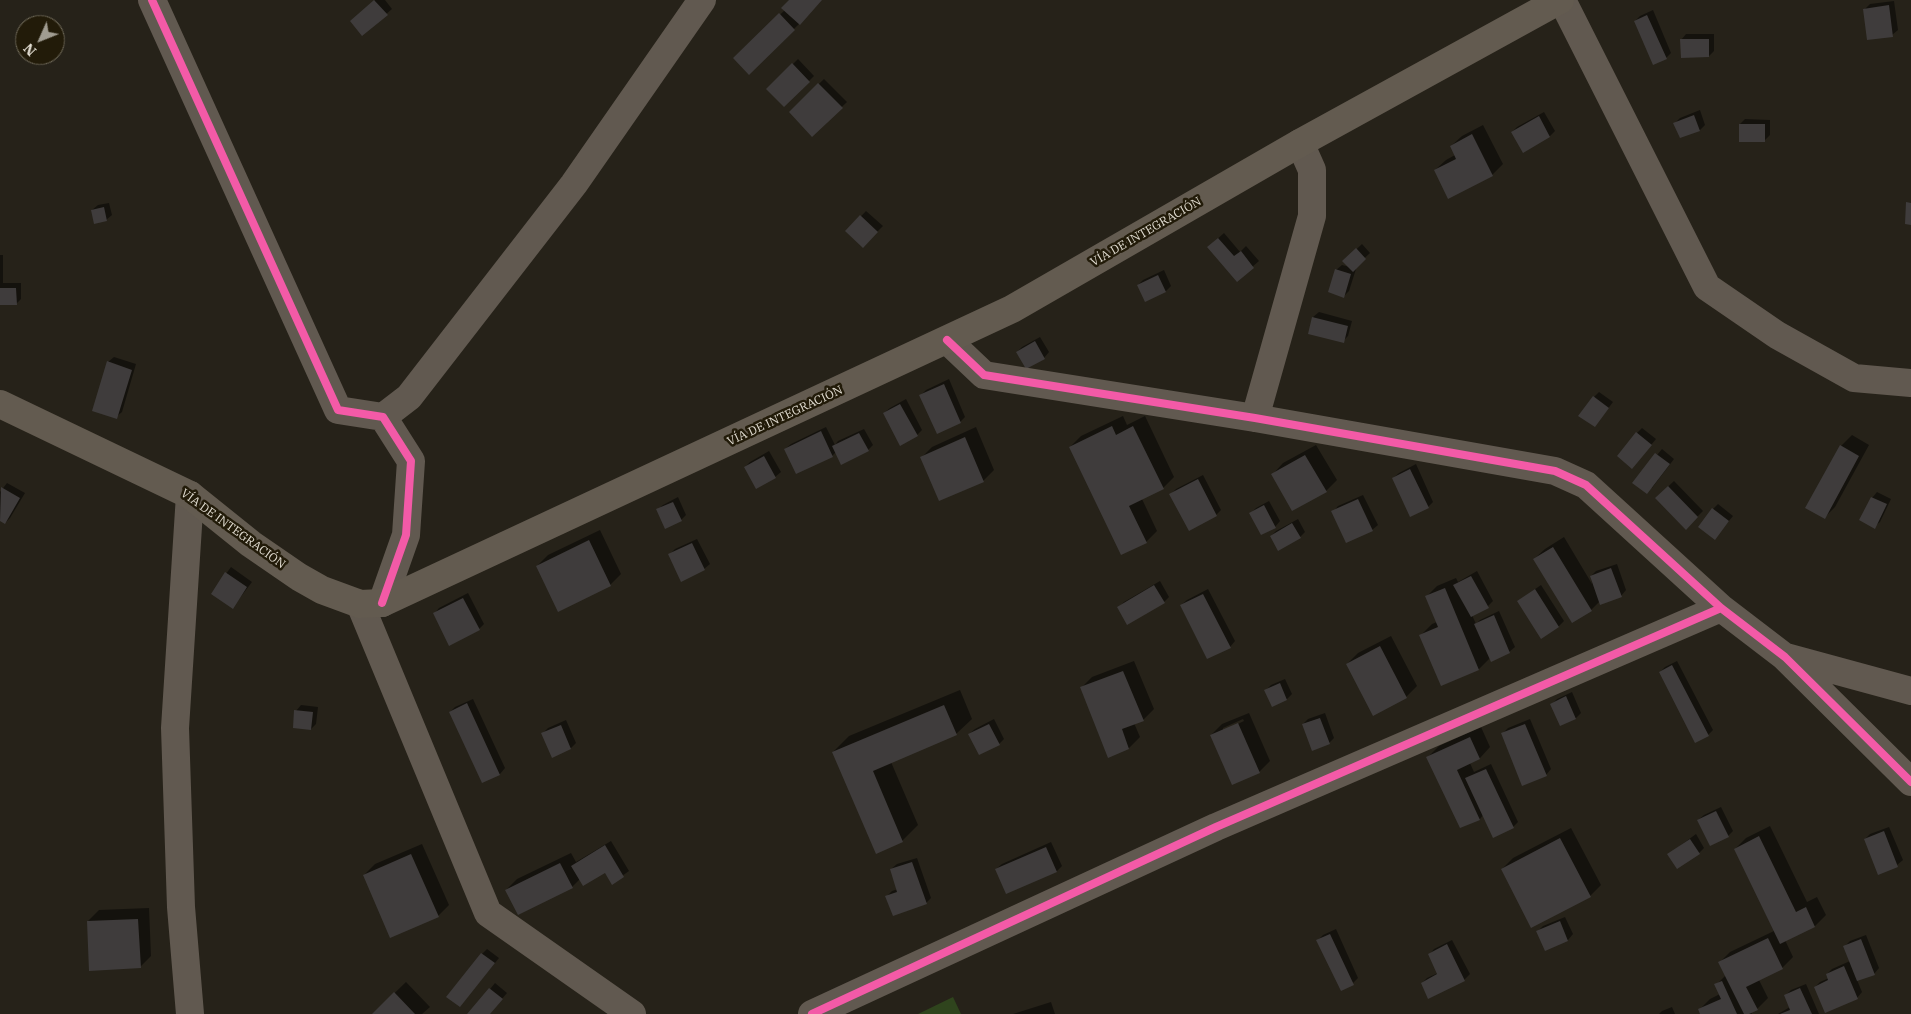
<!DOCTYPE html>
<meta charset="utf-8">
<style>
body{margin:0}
#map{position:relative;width:1911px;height:1014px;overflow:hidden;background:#262219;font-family:"IBM Plex Serif",serif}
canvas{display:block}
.north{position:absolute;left:15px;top:15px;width:50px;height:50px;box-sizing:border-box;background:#221b09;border:1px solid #6f6959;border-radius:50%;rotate:226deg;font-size:14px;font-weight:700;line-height:20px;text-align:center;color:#e2ddd2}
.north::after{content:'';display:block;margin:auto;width:18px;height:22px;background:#a09c91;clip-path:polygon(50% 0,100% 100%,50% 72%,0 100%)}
</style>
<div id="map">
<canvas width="1911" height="1014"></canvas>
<div class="north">N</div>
</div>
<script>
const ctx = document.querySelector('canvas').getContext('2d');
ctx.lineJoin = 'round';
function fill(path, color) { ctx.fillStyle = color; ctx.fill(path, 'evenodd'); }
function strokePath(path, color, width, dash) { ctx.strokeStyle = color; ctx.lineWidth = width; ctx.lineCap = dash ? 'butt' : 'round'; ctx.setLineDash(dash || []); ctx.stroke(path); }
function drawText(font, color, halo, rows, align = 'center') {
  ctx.font = font + ' "IBM Plex Serif",serif'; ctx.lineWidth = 5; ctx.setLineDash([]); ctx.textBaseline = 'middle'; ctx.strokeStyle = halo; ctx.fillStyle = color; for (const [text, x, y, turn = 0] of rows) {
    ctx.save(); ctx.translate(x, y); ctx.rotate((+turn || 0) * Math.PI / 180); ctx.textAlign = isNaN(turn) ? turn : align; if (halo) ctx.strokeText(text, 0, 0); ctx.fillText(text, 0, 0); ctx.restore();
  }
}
fill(new Path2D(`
 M953,997L961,1014H918Z`), '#2f441d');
fill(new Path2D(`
 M375,0H385L392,9L363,34L357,16Z
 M790,0H821L799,24L749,73L734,58L785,10Z
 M1894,1L1898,30L1892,35L1865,9L1870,4Z
 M1653,10L1671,53L1666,58L1635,21L1640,16Z
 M1686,34H1714V51L1709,56L1681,40Z
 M798,59L814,76L784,106L768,89Z
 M824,79L847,102L812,135L790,112Z
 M1700,110L1705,125L1700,130L1680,137L1675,123L1680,118Z
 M1544,112L1555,131L1550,136L1523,151L1512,132L1517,127Z
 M1745,119L1770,120V135L1764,141L1740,124Z
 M1483,125L1503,164L1492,175L1435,170L1446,160L1455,155L1451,146L1462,136Z
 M109,203L112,215L106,220L92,210L98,205Z
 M866,211L883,226L863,246L847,231Z
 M1224,233L1240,252L1246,246L1259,261L1237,280L1214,242Z
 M1362,244L1370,253L1354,268L1356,269L1349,291L1344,296L1336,270L1342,265L1350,267L1344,261Z
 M0,255H3V283H21V299L16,304H0Z
 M1164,270L1171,286L1166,291L1145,300L1138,285L1143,280Z
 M1319,312L1352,321L1348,336L1343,341L1313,317Z
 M1040,337L1049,352L1044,358L1017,352L1022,347Z
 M114,357L136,364L122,412L116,417L108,362Z
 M949,379L965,417L960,422L921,395L926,390Z
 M1599,392L1613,402L1595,426L1594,397Z
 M906,399L922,430L917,435L884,413L890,408Z
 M1123,416L1127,425L1145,416L1174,477L1163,488L1142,499L1157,531L1146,542L1070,447L1081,436Z
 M826,427L835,445L838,441L864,429L873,445L868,450L836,452L832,456L785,449L791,444Z
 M976,427L994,470L983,481L921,458L932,447Z
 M1642,428L1656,439L1637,462V433Z
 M1852,435L1869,445L1835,507L1824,518L1841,446Z
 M1316,445L1337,480L1326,491L1273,474L1283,463Z
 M1662,449L1674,459L1652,488L1634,483Z
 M769,451L781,472L775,477L745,467L750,462Z
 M1416,464L1433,502L1428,507L1393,478L1399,473Z
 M1203,475L1221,510L1216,515L1171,494L1176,489Z
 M1674,481L1703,511L1686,528L1656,498Z
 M7,483L25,493L10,518L5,523L0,520V492Z
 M1877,492L1891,499L1880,522L1874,527L1872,498Z
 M1363,495L1378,525L1372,530L1333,512L1338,506Z
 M678,497L686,515L681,520L657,510L663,505Z
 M1269,501L1280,521L1275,527L1251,513L1256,508Z
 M1718,504L1733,516L1714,539L1713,509Z
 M1298,519L1305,532L1300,537L1271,536L1276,531Z
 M600,530L621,574L610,585L537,566L548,555Z
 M1564,537L1592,584L1591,576L1596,571L1617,564L1626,590L1621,596L1600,601L1591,610L1534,559L1545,549Z
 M697,539L710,564L704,569L670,554L675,549Z
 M231,567L252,582L233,607L212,593Z
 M1477,571L1493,601L1488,606L1472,615L1476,624L1480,620L1499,611L1515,647L1509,652L1490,658L1479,669L1442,685L1421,635L1432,624L1437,622L1426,597L1437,586L1456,578L1458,582Z
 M1160,581L1169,597L1164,602L1119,607L1124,602Z
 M1541,585L1564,621L1558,627L1518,601Z
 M1208,589L1235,641L1230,647L1181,605L1187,600Z
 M468,593L484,624L479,629L434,614L439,608Z
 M1391,636L1417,686L1406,697L1347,664L1358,653Z
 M1134,661L1154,709L1143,720L1134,723L1140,737L1129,748L1109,756L1081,688L1092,677Z
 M1677,661L1713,730L1708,735L1660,672L1665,667Z
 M1285,679L1292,694L1287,699L1272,705L1266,690L1271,685Z
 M960,690L972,719L956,734L891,762L918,825L902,841L833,752L849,736Z
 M1572,692L1581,713L1576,718L1561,724L1552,704L1557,699Z
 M473,699L505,768L500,774L482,782L450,712L455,707Z
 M301,705L318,707L316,724L311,729L296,711Z
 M1249,713L1270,761L1259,772L1211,735L1222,724ZM1243,719L1244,721L1223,731V728Z
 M1325,713L1334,738L1329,743L1303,724L1308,719Z
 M994,719L1004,739L999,744L969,734L975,729Z
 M1530,719L1551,769L1546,775L1503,733L1508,728Z
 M566,720L576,743L571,748L553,756L543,733L548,728Z
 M1481,727L1490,747L1480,758L1470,763L1474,772L1491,764L1518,822L1513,827L1483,815L1480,819L1461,827L1428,757L1439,746Z
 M1721,807L1733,831L1728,836L1698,820L1704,815Z
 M1770,826L1807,902L1817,897L1826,915L1815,926L1785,940L1793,957L1782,968L1759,980L1768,998L1757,1009L1751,1012L1752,1014H1702L1700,1009L1710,999L1720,994L1716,985L1726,975L1720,962L1730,952L1774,931L1735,849L1746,838Z
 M1889,827L1903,860L1897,865L1865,839L1870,834Z
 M1571,828L1601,885L1590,896L1532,926L1502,869L1513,858Z
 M1696,834L1704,848L1699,853L1669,854Z
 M611,841L629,871L612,883L605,871L580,879L572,887L506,890L517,879L571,853L576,862Z
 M1051,842L1062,866L1057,871L1006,893L996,869L1002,864Z
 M422,844L449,905L438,916L364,875L375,864Z
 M917,858L931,898L926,903L887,896L892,891L898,889L891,869L897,864Z
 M149,908L151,956L140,967L88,921L99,910Z
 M1565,917L1573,934L1568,940L1546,949L1538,931L1543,926Z
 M1336,929L1358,978L1353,983L1318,940L1323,935Z
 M1866,935L1879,968L1874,974L1857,980L1862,992L1857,998L1815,987L1820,982L1829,978L1827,974L1832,969L1850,961L1845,946L1850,941Z
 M1452,940L1470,974L1464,980L1429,998L1422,983L1427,978L1438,973L1429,955L1434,949Z
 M487,949L499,958L460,1006L482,954Z
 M406,982L430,1007L422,1014H373Z
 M495,983L507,993L489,1014H470Z
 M1806,984L1819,1014H1778L1790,1007L1785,996L1791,990Z
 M1051,1002L1055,1014H1013Z
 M1672,1007L1675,1014H1659L1662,1011Z`), '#0007');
fill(new Path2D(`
 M374,0L388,15L362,36L350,21Z
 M789,0H822L800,25L781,8Z
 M1889,5L1893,37L1867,40L1863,9Z
 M779,13L795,30L749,75L733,58Z
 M1647,15L1667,59L1653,65L1634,21Z
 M1680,39H1709V57L1681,58Z
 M792,63L810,82L784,107L766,89Z
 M818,83L843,108L812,137L789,112Z
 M1694,115L1700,131L1680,138L1673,123Z
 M1539,116L1550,137L1523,153L1511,132Z
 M1739,124H1765V142H1739Z
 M1472,134L1493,176L1448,199L1434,170L1456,159L1450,146Z
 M1906,202L1911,203V225L1905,224Z
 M104,207L107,221L94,224L91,210Z
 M860,215L878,232L863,248L845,231Z
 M1218,238L1234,256L1241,251L1254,268L1237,282L1207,247Z
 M1356,248L1366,259L1353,272L1342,261Z
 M1335,269L1351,274L1344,298L1328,292Z
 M1158,275L1166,292L1145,302L1137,285Z
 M0,288H16L17,305H0Z
 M1312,317L1348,326L1344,343L1308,334Z
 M1035,341L1045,359L1026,369L1016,352Z
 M107,361L132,370L117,419L92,411Z
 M944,384L961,423L937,434L919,395Z
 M1593,396L1609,408L1595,427L1578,416Z
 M900,404L918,436L900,446L883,413Z
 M1112,426L1116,435L1133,426L1164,489L1129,506L1147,543L1121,555L1069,447Z
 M821,431L833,457L796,474L784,449Z
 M1636,432L1652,445L1632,469L1617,456Z
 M859,433L869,451L841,465L832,446Z
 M965,437L984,482L939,501L920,457Z
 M1840,445L1859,456L1825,519L1805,508Z
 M1655,453L1670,464L1647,494L1632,483Z
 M1305,455L1327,492L1292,511L1271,474Z
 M764,456L776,478L756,489L744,467Z
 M1410,469L1429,508L1410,517L1392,478Z
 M1198,479L1217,516L1189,531L1169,494Z
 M1668,486L1698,517L1686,530L1655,498Z
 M1,487L20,498L5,524L0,521Z
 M1871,497L1887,504L1875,529L1859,520Z
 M1358,499L1373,531L1346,543L1331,511Z
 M673,502L682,521L665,529L656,509Z
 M1264,505L1276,528L1261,535L1249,513Z
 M1712,508L1729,521L1715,540L1698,527Z
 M1292,523L1301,538L1278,551L1270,536Z
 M589,540L611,586L558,612L536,566Z
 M692,543L705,570L681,582L668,554Z
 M1553,547L1592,611L1572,623L1533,559Z
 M1611,568L1622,597L1600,605L1590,576Z
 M225,572L247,587L233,609L211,594Z
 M1471,576L1489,608L1471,617L1453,585Z
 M1154,585L1165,603L1127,625L1117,607Z
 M1445,588L1479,670L1441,686L1419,635L1438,627L1425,596Z
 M1535,589L1559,627L1541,639L1517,601Z
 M1203,594L1231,648L1207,659L1180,605Z
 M463,598L480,630L449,646L433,613Z
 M1494,615L1510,653L1491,662L1474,624Z
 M1380,646L1407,698L1373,716L1346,664Z
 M1672,665L1709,736L1695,743L1659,672Z
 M1123,671L1144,721L1122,729L1129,749L1108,758L1080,687Z
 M1280,683L1287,700L1272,707L1264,690Z
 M1566,696L1576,719L1560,726L1550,704Z
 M467,703L500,775L482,783L449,712Z
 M944,705L957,735L873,771L903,842L876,854L832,752Z
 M294,710L313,712L311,730L293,728Z
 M1320,718L1330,744L1312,751L1302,724Z
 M1238,723L1260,773L1232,785L1210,735Z
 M989,724L1000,745L979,755L968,734Z
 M1525,724L1547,776L1522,786L1501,733Z
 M561,725L571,749L552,758L541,733Z
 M1470,737L1480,759L1457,770L1480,820L1460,828L1426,757Z
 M1486,769L1514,828L1493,838L1465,778Z
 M1716,811L1729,837L1710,846L1697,820Z
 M1884,831L1898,867L1878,875L1864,839Z
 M1759,836L1796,912L1806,907L1815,927L1780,944L1734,849Z
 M1560,838L1591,897L1531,928L1501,869Z
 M1690,839L1700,854L1677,869L1667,854Z
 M605,845L624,877L612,885L605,873L583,886L571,866Z
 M1046,847L1057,872L1006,894L995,869Z
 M411,854L439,917L390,938L363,875Z
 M912,862L927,904L893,916L885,896L897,892L890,869Z
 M560,863L573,888L518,915L505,890Z
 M138,919L141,968L89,971L87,921Z
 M1560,921L1568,941L1545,951L1536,931Z
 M1330,934L1354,985L1341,991L1316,940Z
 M1768,938L1783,969L1746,987L1758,1010L1749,1014H1744L1718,962Z
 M1861,939L1875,975L1857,981L1843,946Z
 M1447,944L1465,981L1428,999L1421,983L1437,974L1428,954Z
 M481,953L495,963L460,1007L446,997Z
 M1844,966L1858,999L1825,1013L1814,987L1828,980L1826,974Z
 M1722,981L1737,1014H1700L1698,1009L1721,999L1714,984Z
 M489,988L503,999L490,1014H467Z
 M1800,988L1812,1014H1780L1790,1010L1784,995Z
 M394,992L415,1014H372Z`), '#3f3c3c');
strokePath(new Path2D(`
 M152,0L338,410L383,417L411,461L406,535L382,603
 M1562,0L1707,287L1777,335L1854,378L1911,383
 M947,340L984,375L1255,418L1555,471L1586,485L1721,608L1785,657L1911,782
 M383,417L409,397L574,184L702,0
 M1255,418L1312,216V170L1300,143
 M190,495L175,728L181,907L190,1014
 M360,604L488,913L632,1014
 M1786,657L1911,691
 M812,1014L1216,827L1721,608`), '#615950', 28);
strokePath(new Path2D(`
 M0,404L190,495L251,544L299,577L322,590L360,604L382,603L1012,309L1300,143L1560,0`), '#635b50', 28);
strokePath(new Path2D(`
 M152,0L338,410L383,417L411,461L406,535L382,603
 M947,340L984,375L1255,418L1555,471L1586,485L1721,608L1785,657L1911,782
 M812,1014L1216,827L1721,608`), '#f35aa7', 8);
drawText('12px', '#e2ddd2', '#221b09', [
 ["VÍA DE INTEGRACIÓN",1146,232,-30],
 ["VÍA DE INTEGRACIÓN",785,416,-25],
 ["VÍA DE INTEGRACIÓN",233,529,36]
]);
</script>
